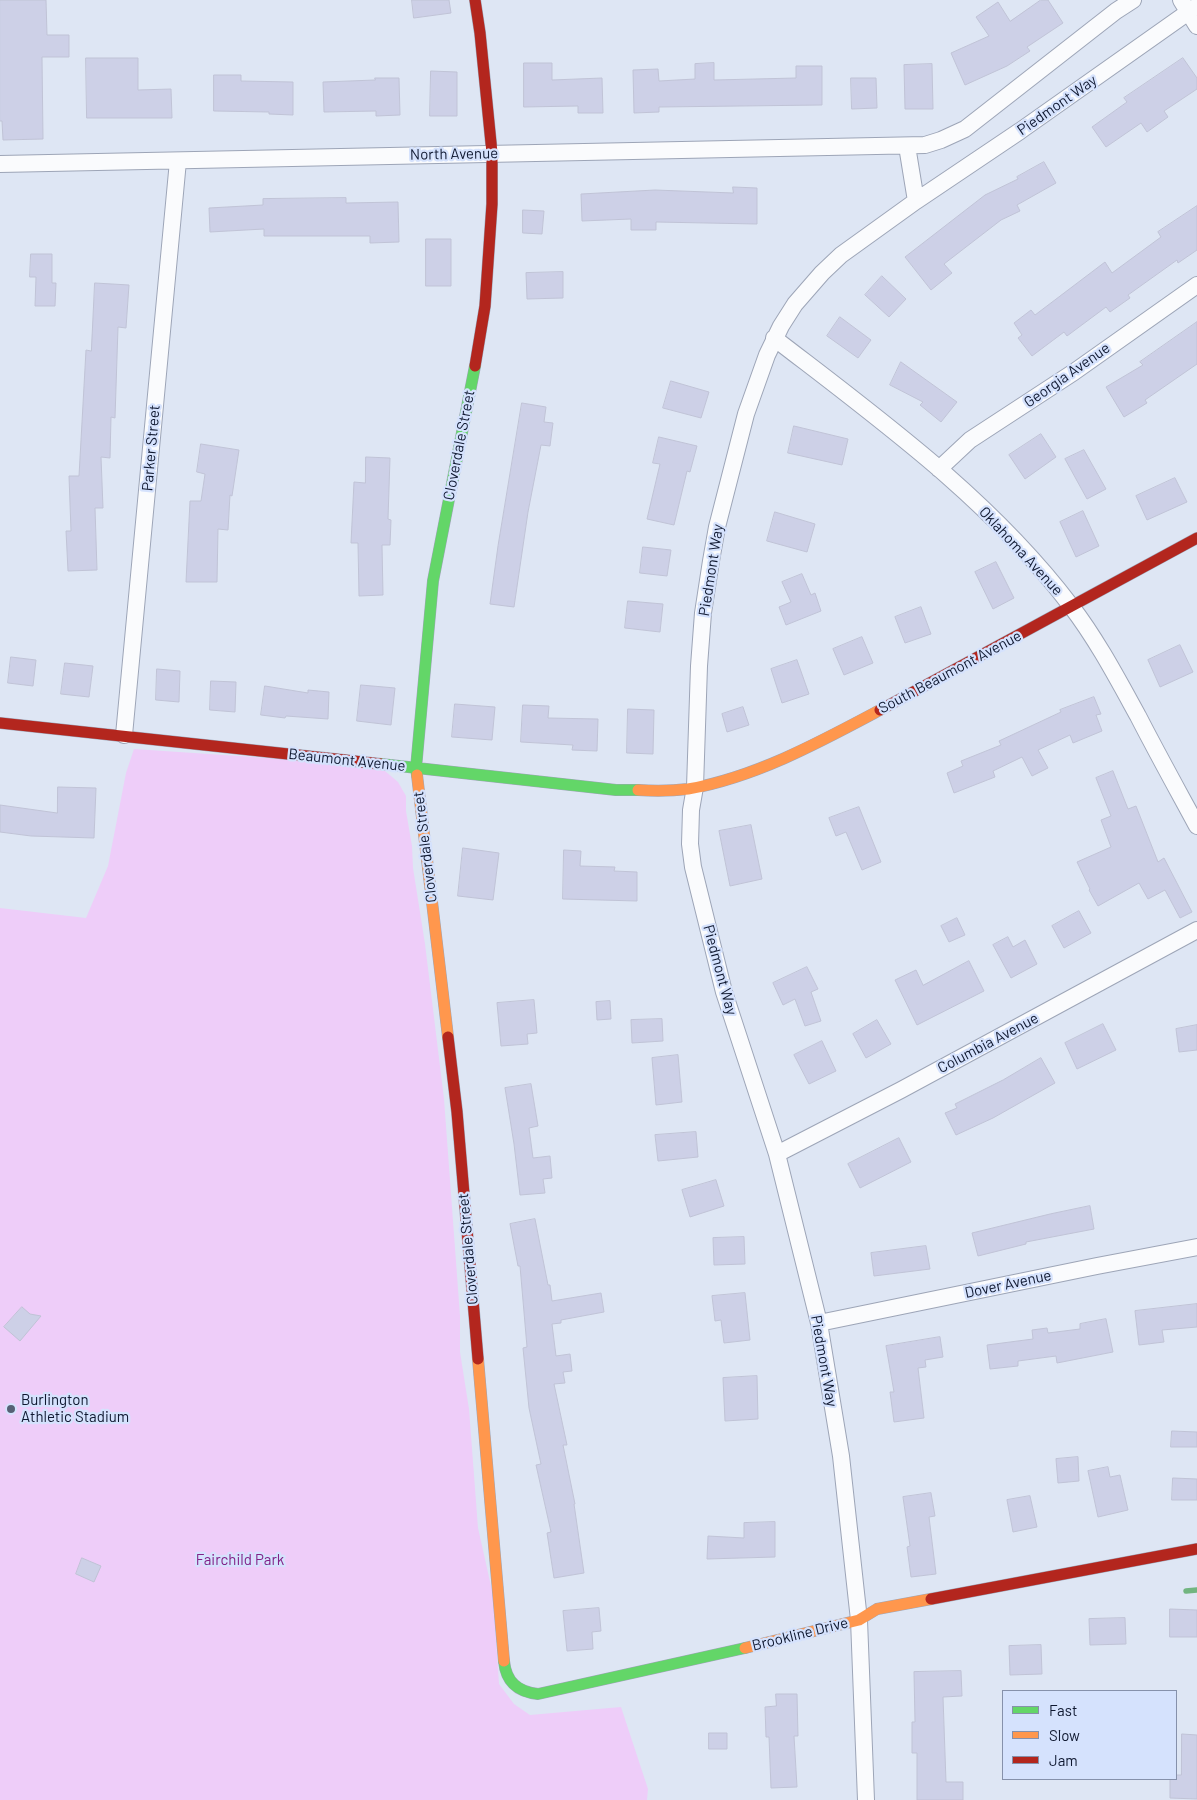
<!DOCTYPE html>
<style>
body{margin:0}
#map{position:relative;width:1197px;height:1800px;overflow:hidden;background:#dee6f4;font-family:Barlow,sans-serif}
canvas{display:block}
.legend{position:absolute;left:1002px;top:1690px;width:175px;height:90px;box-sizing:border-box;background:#d5e2fd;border:1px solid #8691ab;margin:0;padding:6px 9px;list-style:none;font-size:15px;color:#0f1830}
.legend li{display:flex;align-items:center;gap:10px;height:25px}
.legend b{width:25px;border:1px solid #8691ab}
</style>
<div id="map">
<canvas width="1197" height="1800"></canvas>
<ul class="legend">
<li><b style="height:6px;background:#63d668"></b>Fast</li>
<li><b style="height:6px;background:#ff974d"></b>Slow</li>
<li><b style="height:6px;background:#b3261e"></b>Jam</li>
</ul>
</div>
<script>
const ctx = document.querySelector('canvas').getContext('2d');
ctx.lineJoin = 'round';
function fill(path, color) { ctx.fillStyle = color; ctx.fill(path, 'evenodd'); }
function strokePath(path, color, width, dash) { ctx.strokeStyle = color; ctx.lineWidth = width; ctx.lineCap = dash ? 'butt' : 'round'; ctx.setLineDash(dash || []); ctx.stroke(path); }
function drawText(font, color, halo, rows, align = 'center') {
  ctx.font = font + ' Barlow,sans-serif'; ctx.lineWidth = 4.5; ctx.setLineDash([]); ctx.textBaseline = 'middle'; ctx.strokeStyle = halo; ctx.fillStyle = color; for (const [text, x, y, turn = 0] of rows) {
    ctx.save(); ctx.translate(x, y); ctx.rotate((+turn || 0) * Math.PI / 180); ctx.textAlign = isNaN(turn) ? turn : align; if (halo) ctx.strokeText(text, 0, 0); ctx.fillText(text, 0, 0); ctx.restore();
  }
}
fill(new Path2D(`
 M134,749L298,760L385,771L398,782L406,796V811L412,846L413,868L425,944L444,1099L460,1316V1352L469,1409L478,1528L493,1595L499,1684L514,1704L530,1715L621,1707L648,1789L647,1800H0V908L86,918L108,866L126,773Z`), '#eecdf9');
strokePath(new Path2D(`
 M1186,1591L1197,1590`), '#72b580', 5.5);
const building = new Path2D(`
 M0,0H46L47,35H69V57H42L43,139L3,140L2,121H0Z
 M412,0H449L451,13L414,18Z
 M1041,0H1048L1063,23L1027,47L1030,51L1007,66L965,85L951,53L989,36L976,17L998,2L1010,21Z
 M86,58H138V90L171,89L172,118H87Z
 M1183,58L1197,78V89L1164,111L1168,117L1147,132L1141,123L1106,147L1092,127L1127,102L1124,98Z
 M524,63H552V80L602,78L603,113H578V106L524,107Z
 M714,63V80L796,78V66H822V105L659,107V112L634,113L633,70L658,69L659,81L695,79V64Z
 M932,64L933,109H905L904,65Z
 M431,71L457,72V116H430Z
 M214,75H241V81L293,82V115L269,114V112L214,111Z
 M375,78H399L400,115L376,116V111L324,112L323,82L375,80Z
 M851,78H876L877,108L852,109Z
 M1044,162L1056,183L1017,205L1020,211L1001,220L944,264L952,273L931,290L905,257L985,195L1018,179L1017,177Z
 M733,187L757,188V224L656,222V230H631V219L582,221L581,194L655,190L733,193Z
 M346,198V203L398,202L399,242L370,243V236H264V229L210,232L209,208L263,205V199Z
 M1197,206V250L1178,263L1177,260L1128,295L1130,298L1110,312L1106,307L1067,336L1064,332L1032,356L1018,338L1022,335L1014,323L1031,310L1035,315L1105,262L1112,273L1161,237L1158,232Z
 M523,210L544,211L542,234L523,233Z
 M426,239H451V286H426Z
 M31,254H52V283H56L55,306H35L36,277H30Z
 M563,272V298L527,299L526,273Z
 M882,276L906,299L889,317L865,295Z
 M95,283L129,285L126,328L118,327L115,418L111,417L110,458L101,457L103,508H95L97,570L68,571L66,531H71L69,476H79L86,350L91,351Z
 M840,317L871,340L858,358L827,336Z
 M1197,322V364L1145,400L1147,403L1124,417L1106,387L1143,365L1140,362Z
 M901,362L957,402L941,422L920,405L923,402L890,385Z
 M671,381L709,392L701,418L663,408Z
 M522,403L546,407L544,422L553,423L550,446L541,445L528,512L514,607L490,604L498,546Z
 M794,426L848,439L842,465L788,453Z
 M1041,434L1056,457L1025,479L1009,455Z
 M659,437L697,446L690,472L687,471L674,525L647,519L660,464L653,463Z
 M201,444L239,450L232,496L230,495L228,530L218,529L217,582H186L190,501H201L205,474L197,472Z
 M1084,450L1106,489L1087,499L1065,459Z
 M366,457L390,458L388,519L391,520L390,545H382L383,595L359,596L358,543H351L354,482L365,483Z
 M1175,478L1187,502L1147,520L1136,496Z
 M1083,511L1099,546L1076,557L1060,522Z
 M775,512L815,524L807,552L767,541Z
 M643,547L671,550L667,576L640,573Z
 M996,562L1014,598L993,609L975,572Z
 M802,574L811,595L815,593L821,611L786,625L779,607L791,602L782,582Z
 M628,601L663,604L660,632L625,628Z
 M921,607L931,634L905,643L895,617Z
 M862,637L873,663L844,675L833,649Z
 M1180,645L1193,672L1160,687L1148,660Z
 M11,657L36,660L33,686L8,683Z
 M797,660L809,694L782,703L771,669Z
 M65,663L93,666L89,697L61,694Z
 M157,669L180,671L179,702L156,700Z
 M211,681L236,682L235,712L210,710Z
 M361,685L395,688L391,725L357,721Z
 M265,686L308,693V690L329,692L328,719L286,716L285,718L261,715Z
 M1094,697L1101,714L1096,715L1102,731L1073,743L1070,735L1038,750L1048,768L1032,776L1022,757L993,771L995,777L954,793L947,773L963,766L961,761L1001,745L999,741L1061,712L1060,710Z
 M455,704L495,707L492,740L452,737Z
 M523,705L549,706L548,718L598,719L597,751L572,750L573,745L521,742Z
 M743,707L749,725L727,732L722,714Z
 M628,709L654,710L653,754L627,753Z
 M1113,771L1128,809L1136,806L1158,862L1164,858L1192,912L1180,918L1165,890L1148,899L1139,883L1098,906L1089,890L1090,889L1077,862L1111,847L1101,820L1111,816L1096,778Z
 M58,787L96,788L94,838L31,836L0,832V805L57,813Z
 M859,807L881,862L862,870L846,832L836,836L829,818Z
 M751,825L762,879L730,886L719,831Z
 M463,848L499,853L493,900L458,896Z
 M564,850L581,851L580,866L615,867L614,871L637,872V901L563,899Z
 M1079,911L1091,933L1064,948L1052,926Z
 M957,918L965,935L949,942L941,926Z
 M1008,937L1013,947L1025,940L1037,964L1011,978L993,945Z
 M969,961L984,991L917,1025L895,980L916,970L923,985Z
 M807,967L818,989L811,992L821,1021L805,1026L795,999L783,1005L773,983Z
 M534,1000L537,1033L527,1034L528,1044L501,1046L497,1003Z
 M610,1001L611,1019L597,1020L596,1002Z
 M662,1019L663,1041L632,1043L631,1020Z
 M877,1020L891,1044L866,1058L853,1034Z
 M1103,1024L1116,1050L1077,1069L1065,1043Z
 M1197,1025V1050L1179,1052L1176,1029Z
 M822,1041L836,1071L809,1084L794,1055Z
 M678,1055L682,1102L656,1105L652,1058Z
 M1041,1058L1055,1083L993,1118L956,1135L945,1113L957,1108L955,1104L1003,1080Z
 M531,1084L538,1126L529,1128L533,1158L550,1156L552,1178L543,1179L545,1193L520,1195L514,1144L505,1088Z
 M696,1132L698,1157L658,1161L655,1135Z
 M899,1138L911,1162L860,1188L848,1164Z
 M716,1180L724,1206L690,1217L682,1190Z
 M1090,1206L1094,1229L1026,1242V1244L978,1256L972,1233L1050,1214Z
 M535,1219L548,1285H550L552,1301L601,1293L604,1312L561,1320V1323L552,1324L556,1356L570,1354L572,1371L563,1372L565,1383L554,1384L567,1445H563L575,1504H574L584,1573L554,1578L547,1533L551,1532L536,1465L541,1464L529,1408L523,1348L527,1347L520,1266H518L510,1224Z
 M744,1237L745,1264L714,1265L713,1238Z
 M926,1246L930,1269L874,1276L871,1253Z
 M745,1293L750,1340L724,1343L721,1320L715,1321L712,1296Z
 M1197,1304V1327L1162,1330L1164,1342L1139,1345L1135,1311Z
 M22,1307L30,1314L41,1316L20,1341L4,1327Z
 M1106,1319L1113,1352L1057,1363L1056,1356L1018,1361V1366L990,1369L987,1345L1033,1339L1032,1330L1047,1328L1048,1333L1080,1329V1324Z
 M940,1337L943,1357L925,1360L926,1367L918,1368L924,1418L894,1422L890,1392H894L886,1346Z
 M757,1376L758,1419L725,1421L723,1378Z
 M1172,1431L1197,1432V1447H1171Z
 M1078,1457L1079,1481L1058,1483L1056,1459Z
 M1108,1467L1110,1477L1120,1475L1128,1510L1098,1517L1088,1471Z
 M1173,1478L1197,1479V1500H1172Z
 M931,1493L935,1516L929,1517L936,1574L911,1577L907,1547L910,1546L903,1497Z
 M1030,1496L1037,1527L1013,1532L1007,1500Z
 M775,1522V1557L707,1559L708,1536L744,1538V1523Z
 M82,1558L101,1566L94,1582L76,1574Z
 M599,1608L601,1631L592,1632L593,1649L567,1651L563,1611Z
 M1170,1609L1197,1610V1637H1170Z
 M1125,1618L1126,1644L1090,1645L1089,1619Z
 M1041,1645L1042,1674L1010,1675L1009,1646Z
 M961,1671L962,1696L943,1697L946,1782H963V1800H917V1753H912V1722H915L914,1672Z
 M776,1694H797L798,1736H794L797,1787L771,1788L769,1737H766L765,1707L776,1706Z
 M709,1733H727V1749H709Z
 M1182,1734L1197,1735V1799L1170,1798V1779H1176V1775H1181Z`);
fill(building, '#cdd0e7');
strokePath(building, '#c0c3d6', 1);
const street = new Path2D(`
 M1181,0L1197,26
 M907,146L916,201
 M0,164L925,145L941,140L965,129L1116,11L1133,0
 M774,338C879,419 990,499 1071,606C1097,640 1117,678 1138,716C1157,753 1177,789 1197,826
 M939,469L970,440L1074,372L1197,285
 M124,735L178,161
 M777,1154L901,1090L1197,930
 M819,1323L1097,1266L1197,1247
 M866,1800L859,1620L841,1456L819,1323L777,1154L724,992L693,867L690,844L691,810L695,787L699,666L703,613L711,561L717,527L746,414L767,355L781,326L795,304L822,273L841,255L916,201L1020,131L1197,6`);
const fast = new Path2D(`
 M381,764L616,790H638
 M417,775L416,768L433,581L475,366
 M504,1661C506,1682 518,1692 538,1694L745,1648`);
const slow = new Path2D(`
 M417,775L448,1037
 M638,790C654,791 671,791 688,789C756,777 820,742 880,710
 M478,1359L504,1661
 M745,1648L859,1620L877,1609L931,1599`);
const jam = new Path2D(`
 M475,0L480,33L492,153V204L485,306L475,366
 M880,710L1197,538
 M0,723L381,764
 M448,1037L457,1112L478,1359
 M931,1599L1197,1549`);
strokePath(street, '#9da5b7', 18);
strokePath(fast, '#9da5b7', 12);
strokePath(slow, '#9da5b7', 12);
strokePath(jam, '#9da5b7', 12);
strokePath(street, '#fafbfd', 16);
strokePath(fast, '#63d668', 11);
strokePath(slow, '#ff974d', 11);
strokePath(jam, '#b3261e', 11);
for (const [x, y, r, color] of [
 [11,1409,5,"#576075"]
]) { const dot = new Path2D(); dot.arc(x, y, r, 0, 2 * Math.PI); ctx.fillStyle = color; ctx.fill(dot); strokePath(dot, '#d5e2fd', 2); }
drawText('15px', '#0f1830', '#d5e2fd', [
 ["Piedmont Way",1057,105,-35],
 ["North Avenue",454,154,-1],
 ["Georgia Avenue",1067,375,-35],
 ["Cloverdale Street",459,445,-79],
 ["Parker Street",151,448,-85],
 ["Oklahoma Avenue",1021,551,47],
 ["Piedmont Way",711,570,-81],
 ["South Beaumont Avenue",950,672,-28],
 ["Beaumont Avenue",347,760,6],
 ["Cloverdale Street",425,847,-97],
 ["Piedmont Way",720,970,75],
 ["Columbia Avenue",988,1043,-28],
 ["Cloverdale Street",468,1249,-95],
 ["Dover Avenue",1008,1284,-12],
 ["Piedmont Way",824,1361,80],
 ["Brookline Drive",800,1634,-14]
]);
drawText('15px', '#0f1830', '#d5e2fd', [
 ["Burlington",21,1400],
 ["Athletic Stadium",21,1417]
], 'left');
drawText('15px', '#822187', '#d5e2fd', [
 ["Fairchild Park",240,1560]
]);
</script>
